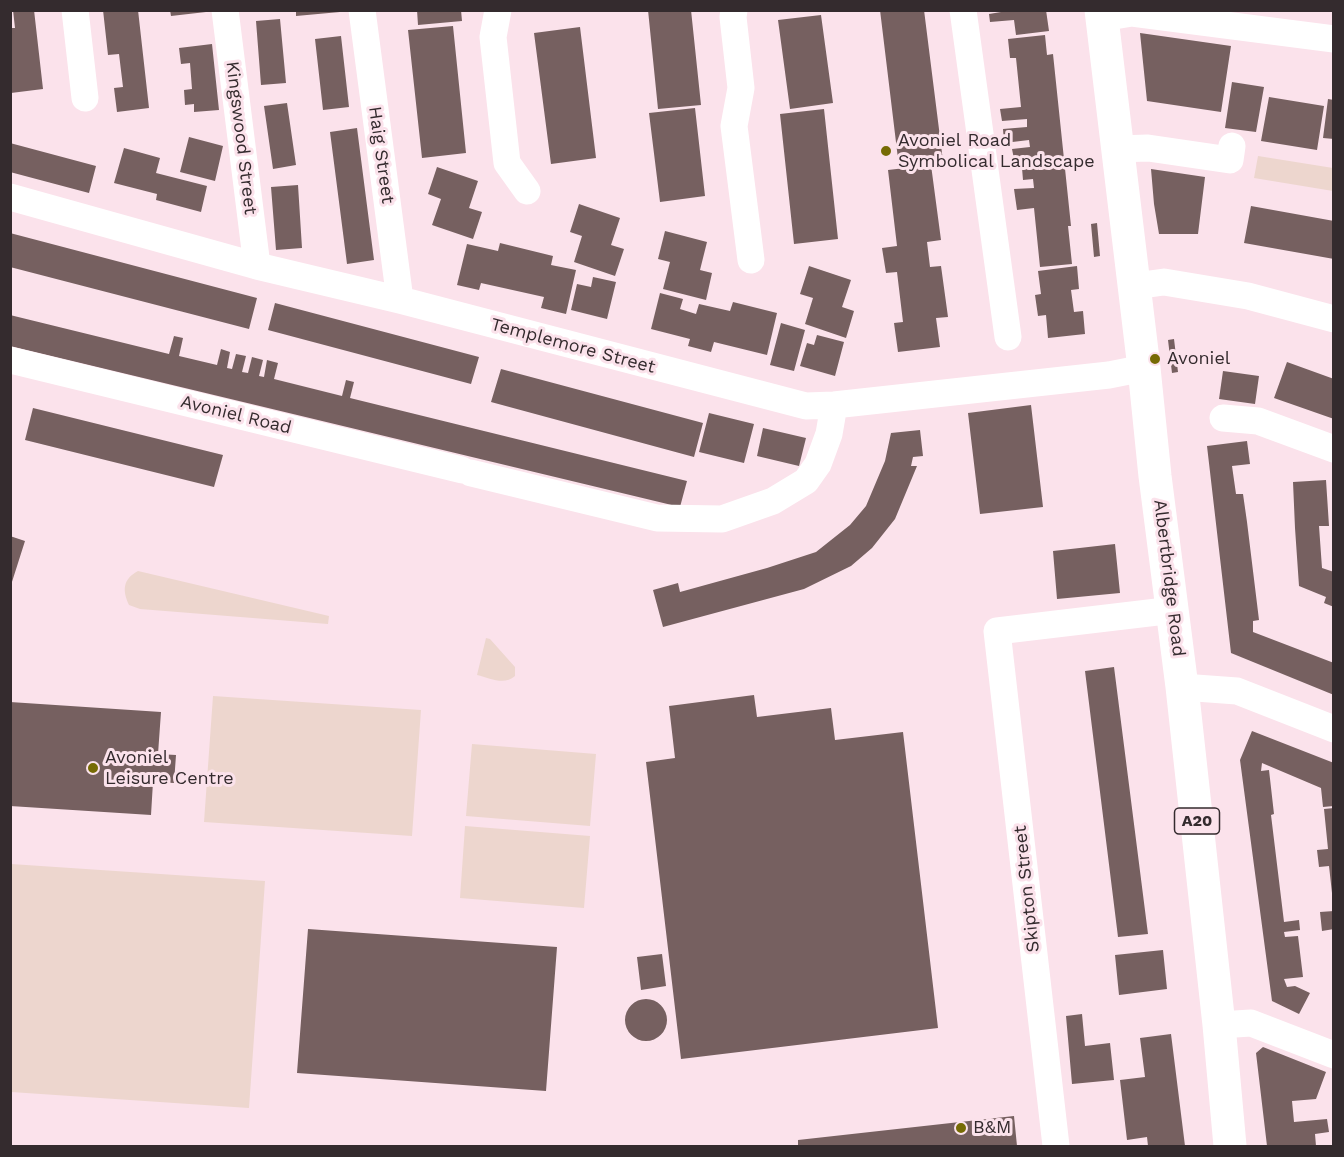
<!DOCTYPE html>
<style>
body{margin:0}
#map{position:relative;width:1344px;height:1157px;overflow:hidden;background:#fbe2eb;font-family:"Work Sans",sans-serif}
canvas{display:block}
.frame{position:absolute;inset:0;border:12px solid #342b2e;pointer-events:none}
</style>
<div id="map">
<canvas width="1344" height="1157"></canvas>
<div class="frame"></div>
</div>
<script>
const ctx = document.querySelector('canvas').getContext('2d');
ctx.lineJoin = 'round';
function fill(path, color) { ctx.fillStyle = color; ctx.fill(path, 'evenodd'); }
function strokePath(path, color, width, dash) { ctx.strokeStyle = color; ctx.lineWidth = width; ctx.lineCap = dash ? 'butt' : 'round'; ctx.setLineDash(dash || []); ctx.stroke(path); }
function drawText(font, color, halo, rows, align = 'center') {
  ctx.font = font + ' "Work Sans",sans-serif'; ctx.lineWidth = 6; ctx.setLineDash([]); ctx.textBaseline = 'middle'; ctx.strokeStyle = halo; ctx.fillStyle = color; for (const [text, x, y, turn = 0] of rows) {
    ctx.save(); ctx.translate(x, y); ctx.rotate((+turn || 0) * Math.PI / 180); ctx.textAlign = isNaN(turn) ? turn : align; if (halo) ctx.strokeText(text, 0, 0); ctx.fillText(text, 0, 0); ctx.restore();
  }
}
fill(new Path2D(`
 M1258,156L1333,168V194V191L1254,178Z
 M138,571L329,616L328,624L140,609L129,605C122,590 123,579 138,571Z
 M486,638L490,639L515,667V676C504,686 490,678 477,675Z
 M213,696L421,710L412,836L204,822Z
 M472,744L596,754L590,826L466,816Z
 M465,826L590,836L584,908L460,898Z
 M11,864L265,881L249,1108L11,1092Z`), '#edd6ce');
fill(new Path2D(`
 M13,10H34L43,89L11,93L10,28H15Z
 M103,10H138L149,108L117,112L114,88L123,87L119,54L108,55Z
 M170,10H206V12L171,16Z
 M296,10H340V12L296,16Z
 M417,10H461L462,21L418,25Z
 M648,10H691L701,105L658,109Z
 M880,10H924L943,161L899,167Z
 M1013,10H1046L1049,31L1016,35L1014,20L990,22L989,14Z
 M821,15L833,103L790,109L778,20Z
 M280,19L286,83L261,85L256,21Z
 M453,26L466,153L422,158L408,30Z
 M580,27L596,158L551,164L534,33Z
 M1140,33L1231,46L1221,112L1147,101Z
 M1045,35L1047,55L1053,54L1071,226H1068L1072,264L1040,267L1034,208L1017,210L1014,189L1034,188L1033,179L1023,180L1022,168L1031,167L1030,157L1014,159L1012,149L1030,147L1029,140L1004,143L1003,129L1027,127V119L1002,121L1000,109L1021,107L1016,58H1010L1008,39Z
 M341,36L349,107L323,110L315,39Z
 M212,44L219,110L194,112V104L185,105L184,90L192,89L190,63L181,64L179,48Z
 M1232,82L1264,87L1256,132L1225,128Z
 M1269,97L1324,106L1317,150L1261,141Z
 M1328,99L1334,100V139L1323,138Z
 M287,103L296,165L273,169L264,106Z
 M695,108L705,196L660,202L649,113Z
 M824,109L838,239L794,244L780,114Z
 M357,128L374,260L347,264L330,132Z
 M189,137L223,146L215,181L180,172Z
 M10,143L96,166L89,193L10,172Z
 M124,148L160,158L156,173L207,186L201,212L156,200L157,194L114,183Z
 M931,165L941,240L927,242L930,267L941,266L948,317L936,318L940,347L898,352L894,323L903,322L897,272L886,273L882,248L897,246L888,170Z
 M437,167L478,181L469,208L482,212L473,239L432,225L441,199L428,194Z
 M1151,169L1205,177L1198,234H1159L1154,204Z
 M298,185L302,248L276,250L271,187Z
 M579,204L620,218L611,245L624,249L615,276L574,262L582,236L570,232Z
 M1251,206L1334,221V259L1244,243Z
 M1097,223L1100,256L1094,257L1091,224Z
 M665,231L707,242L700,270L712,273L706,300L663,289L670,262L658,259Z
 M10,233L257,298L249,329L10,267Z
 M500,243L553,256L551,265L576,270L566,314L541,308L544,297L481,283L479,290L457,285L467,244L498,251Z
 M809,266L851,280L842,307L854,311L846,338L805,324L813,298L800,294Z
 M1077,266L1079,289L1071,290L1074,312L1083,311L1085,334L1048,338L1046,315L1038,316L1035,295L1041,294L1038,271Z
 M593,277L616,282L607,319L571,310L577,284L591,287Z
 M660,293L683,299L680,309L696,314L699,304L730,311L733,302L777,313L767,355L714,342L711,352L688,346L690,339L651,329Z
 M275,303L479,357L471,384L268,330Z
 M10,315L169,354L174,336L183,338L179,356L217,365L221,349L230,352L227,368L232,369L236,354L246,356L242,372L248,373L252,357L263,360L259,376L264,377L267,360L278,363L274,379L342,396L346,380L354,382L350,398L687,481L680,507L10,346Z
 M781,323L805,330L794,371L770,365Z
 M817,335L844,342L835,376L800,366L807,343L814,345Z
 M1174,339L1178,372L1172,373L1168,340Z
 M1287,362L1334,379V419L1274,398Z
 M501,369L703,423L694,457L491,402Z
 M1223,371L1259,376L1255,404L1219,399Z
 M1031,405L1043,507L980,514L968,413Z
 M33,408L223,455L214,487L25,440Z
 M709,413L754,424L744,463L699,452Z
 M763,428L806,438L799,466L757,456Z
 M920,430L923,456L913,457L911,466H917L895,519L872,548L851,566L804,589L663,627L653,590L678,583L680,592L767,568L816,552L850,525L866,506L885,461L891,433Z
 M1247,441L1250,464L1232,466L1236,494H1243L1247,522L1259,620L1253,621V632L1334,663V695L1231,653L1207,446Z
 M1326,480L1329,526H1319L1322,568L1334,572V607L1324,603L1326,597L1299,586L1295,528L1293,482Z
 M10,536L25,541L11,585H10Z
 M1115,544L1120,593L1057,599L1053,551Z
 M1114,667L1148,934L1118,937L1085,671Z
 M754,695L757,717L831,708L835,740L903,732L938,1028L681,1059L646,762L675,758L669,706Z
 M10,702L161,712L158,754L176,755L174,783L153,782L151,815L10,806Z
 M1252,731L1334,763V806L1323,807L1321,788L1262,763L1261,771L1269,770L1274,814L1271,815L1284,922L1299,920L1300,930L1284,932L1285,937L1298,936L1303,977L1284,979L1287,987L1295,986L1310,993L1299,1014L1272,1001L1240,760Z
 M1334,808V892L1332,893L1329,866L1319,867L1317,850L1328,849L1324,809Z
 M1334,911V929L1322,931L1320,912Z
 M308,929L557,947L546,1091L297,1073Z
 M1163,950L1167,989L1119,995L1115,955Z
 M662,954L666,986L641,990L637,957Z
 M625 1020a21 21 0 1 1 42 0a21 21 0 1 1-42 0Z
 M1082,1014L1085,1046L1110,1043L1114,1080L1072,1084L1066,1016Z
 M1171,1034L1185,1146H1148L1147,1137L1127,1140L1120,1080L1145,1077L1140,1038Z
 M1263,1047L1326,1072L1316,1099L1292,1101L1294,1122L1327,1119L1329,1132L1315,1134L1316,1146H1267L1256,1053Z
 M1014,1116L1017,1146H798V1140Z`), '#766060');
strokePath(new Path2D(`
 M75,10L85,98
 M225,10L257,266
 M362,10L400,300
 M498,10L493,37L507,163L527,191
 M734,10L733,17L741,88L734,126L751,260
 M963,10L1008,337
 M1102,18L1132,13L1334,39
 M1118,149L1148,148L1230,160L1232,146
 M10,197L257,266L400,300L806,406L834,405L1109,375L1144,368
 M1135,286L1164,282L1248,296L1334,319
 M10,360L462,470
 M1223,418L1258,421L1334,449
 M471,473L657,518L722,519L773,501L806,481L818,464L829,434L834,405
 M1182,687L1237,691L1334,729
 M1219,1025L1251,1023L1334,1055
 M1056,1146L997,631L1174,610`), '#fff', 27);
strokePath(new Path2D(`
 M1101,10L1144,368L1155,476L1182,687L1219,1025L1230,1146`), '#fff', 33);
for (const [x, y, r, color] of [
 [886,151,6,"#766b04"],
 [1155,359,6,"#766b04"],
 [93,768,6,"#766b04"],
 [961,1128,6,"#766b04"]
]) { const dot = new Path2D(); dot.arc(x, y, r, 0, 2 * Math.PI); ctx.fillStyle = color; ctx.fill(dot); strokePath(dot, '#fbe2eb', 2); }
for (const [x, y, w] of [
 [1197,821,45]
]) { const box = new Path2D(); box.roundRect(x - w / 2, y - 13, w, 26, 4.5); ctx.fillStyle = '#fbe2eb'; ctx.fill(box); strokePath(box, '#342b2e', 1.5); }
drawText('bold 16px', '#342b2e', null, [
 ["A20",1197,821]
]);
drawText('18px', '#342b2e', '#fbe2eb', [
 ["Kingswood Street",241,138,83],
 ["Haig Street",381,155,82],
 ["Templemore Street",573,346,15],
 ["Avoniel Road",236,415,14],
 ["Albertbridge Road",1169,578,83],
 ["Skipton Street",1027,889,-96]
]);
drawText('18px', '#342b2e', '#fbe2eb', [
 ["Avoniel Road",898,141],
 ["Symbolical Landscape",898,162],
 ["Avoniel",1167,359],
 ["Avoniel",105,758],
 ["Leisure Centre",105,779],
 ["B&M",973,1128]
], 'left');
</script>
